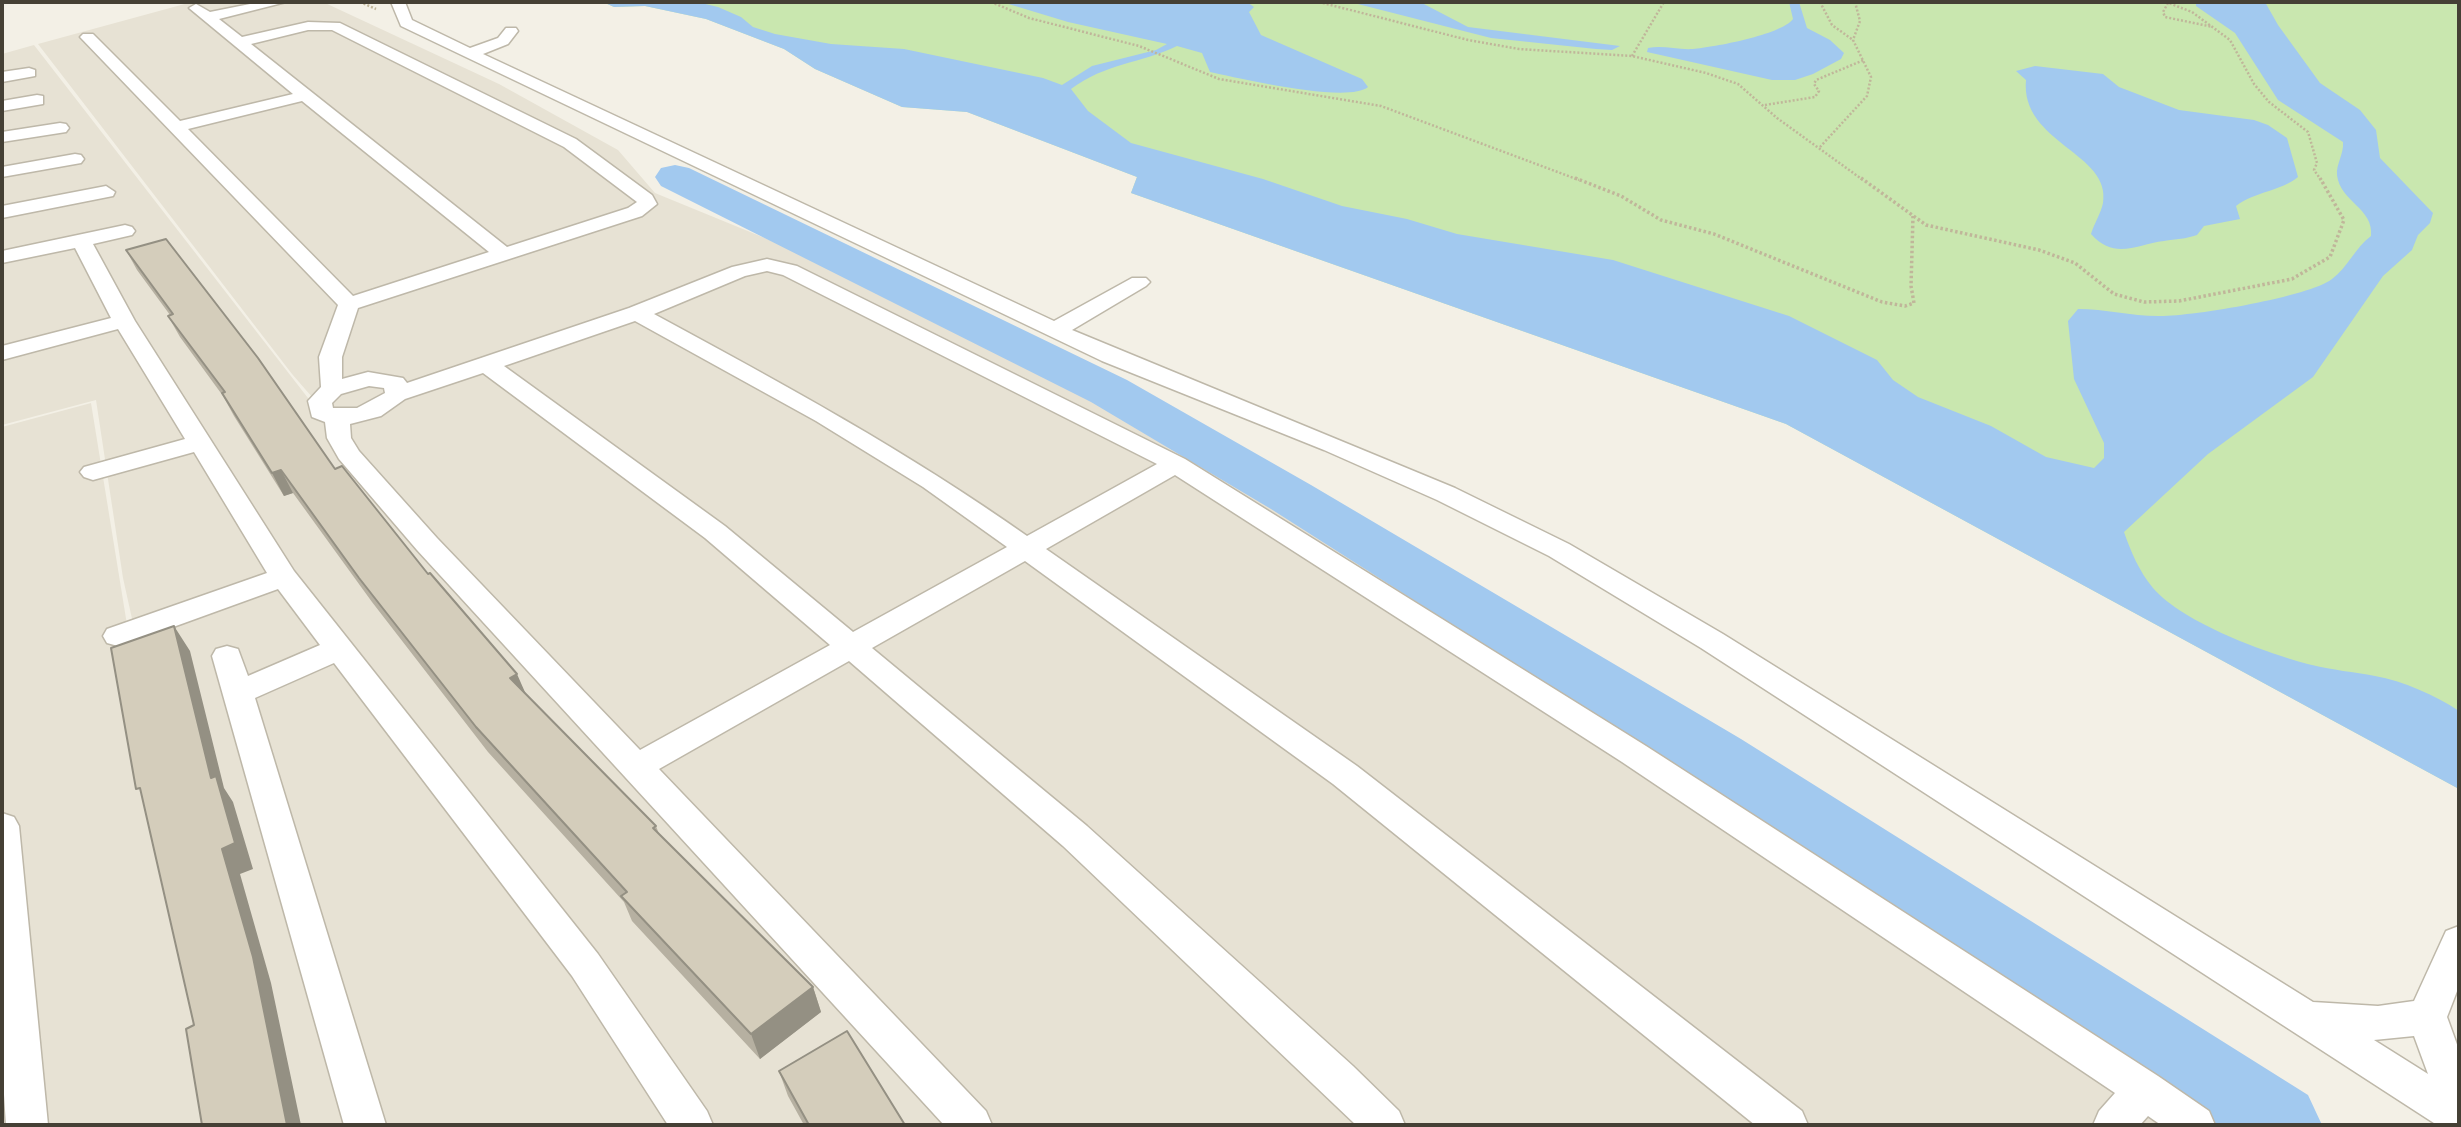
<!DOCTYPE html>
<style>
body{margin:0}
#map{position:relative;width:2461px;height:1127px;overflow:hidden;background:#f3f0e6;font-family:Lato,sans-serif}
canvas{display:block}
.frame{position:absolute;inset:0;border:4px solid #454035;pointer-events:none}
</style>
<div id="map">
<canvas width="2461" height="1127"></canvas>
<div class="frame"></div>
</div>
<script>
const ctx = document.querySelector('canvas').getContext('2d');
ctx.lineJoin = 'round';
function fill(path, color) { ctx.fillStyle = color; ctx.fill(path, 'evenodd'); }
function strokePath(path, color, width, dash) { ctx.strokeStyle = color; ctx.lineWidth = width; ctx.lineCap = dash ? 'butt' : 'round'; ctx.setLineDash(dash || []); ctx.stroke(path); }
fill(new Path2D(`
 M192,2H323L499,84L618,150L655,193L777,243L1095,399L1343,552L2219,1125H967L604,733L292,374L38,44Z
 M34,45L391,505L953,1125H244L123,578L96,400L2,425V54Z
 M91,403L135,674L229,1125H2V427Z`), '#e7e2d4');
fill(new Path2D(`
 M603,2H2459V789L1786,424L1131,193L1137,177L967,112L902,107L815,69L784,49L706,19L645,6L614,7Z`), '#c9e7af');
fill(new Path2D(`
 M603,2H697L718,7L741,17L753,27L775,34L831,44L904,49L1043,78L1062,85L1092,66L1156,50L1167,44L1068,22L1002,2H1247L1254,7L1249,12L1261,35L1362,79L1368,87C1348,104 1238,78 1210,72L1202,53L1177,46C1139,64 1106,63 1071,89L1088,111L1131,143L1263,179L1342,206L1407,219L1457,234L1613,260L1789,316L1877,360L1893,380L1918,397L1991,426L2046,457L2094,468L2104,458V443L2074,379L2068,321L2078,309C2105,309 2131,316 2158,316C2189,317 2309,297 2332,279C2348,267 2355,248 2371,236C2374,208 2340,202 2337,175C2336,164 2344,154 2343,142L2278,100L2235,33L2196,6V2H2265L2278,25L2320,83L2360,110L2376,130L2380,158L2433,213L2430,223L2418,235L2412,250L2383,276L2313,377L2208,454L2124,532C2131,552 2139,571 2153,588C2183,623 2268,654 2312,665C2332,670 2354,672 2375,676C2403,681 2435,695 2459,711V789L1786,424L1131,193L1137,177L967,112L902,107L815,69L784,49L706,19L645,6L614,7Z
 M1350,2H1420L1468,27L1620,46L1612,50L1596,49L1491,38Z
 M1789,2H1799L1807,28L1830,40L1844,53L1841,59L1813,74L1795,80H1772L1647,52L1648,48C1663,45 1677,50 1693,49C1714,47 1781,35 1793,19Z
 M2035,66L2103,74L2119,87L2179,110L2254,120L2268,125L2287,138L2298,177C2279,192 2256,191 2236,206L2240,219L2204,226L2197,235C2186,239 2176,239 2164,241C2137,244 2115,261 2091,234C2094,224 2101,213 2103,203C2112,153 2020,143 2026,80L2016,71Z`), '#a2c9ef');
fill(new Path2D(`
 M675,165L689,168L1127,380L1311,485L1741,739L2308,1095L2322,1125H2200L1691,777L1271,509L1091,402L661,186L655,177L661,168Z`), '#a2c9ef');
const street = new Path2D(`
 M260,2H286L219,19L242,37L308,22L340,23L576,139L652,195L657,204L642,216L358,308L342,357V379L368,372L403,378L407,383L629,308L732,267L767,259L797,266L1185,459L1646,746L2158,1076L2209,1111L2215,1125H2161L2148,1116L2140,1125H2093L2099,1111L2115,1093L1622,762L1175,475L1046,549L1357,766L1802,1111L1808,1125H1755L1333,784L1025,561L872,648L1087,826L1353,1066L1399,1111L1405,1125H1356L1063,846L849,661L659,769L986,1111L992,1125H944L417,550L339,459L327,438L325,422L312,417L308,401L321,387L319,357L338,305L80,37L83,34H93L180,121L293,94L189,8L196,4L210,12ZM308,30H332L564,147L637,202L628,208L507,247L251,44ZM302,101L489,252L353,296L188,129ZM767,271L783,275L1157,464L1027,536C908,452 782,383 654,314L745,276ZM635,321L816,421L923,487L1007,547L853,632L725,526L504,366ZM483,373L705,538L830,645L640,750L437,538L359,451L351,438L350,424L381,416L405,399ZM369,386L384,388L385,393L357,408H333L332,403L341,394Z
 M391,2H405L412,20L470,48L498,38L506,28H516L518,31L508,44L483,54L1054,321L1132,278H1146L1150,282L1146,286L1072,330L1455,488L1569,544L1723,634L2313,1002L2378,1006L2414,1001L2446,931L2459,926V986L2447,1017L2459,1050V1125H2437L1701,648L1549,556L1437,500L1324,450L1102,361L401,26ZM2414,1036L2428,1074L2374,1040Z
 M29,68L35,70V76L2,82V72Z
 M37,95L43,96V104L2,111V101Z
 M60,123L66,124L69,128L66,132L2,142V132Z
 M75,154L81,155L84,159L81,163L2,177V167Z
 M106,186L115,192L113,196L2,218V206Z
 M125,225L132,227L135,231L132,235L93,244L135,321L294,571L598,954L707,1111L713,1125H668L572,976L334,663L255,698L386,1125H344L212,656L216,649L227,646L238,649L248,676L320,645L278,589L129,643L118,646L107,643L103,636L107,629L267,573L194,452L93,480L84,477L80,472L84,467L185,439L118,329L2,360V346L111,318L75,248L2,263V251Z
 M2,813L14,817L19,826L48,1125H6L2,1064Z`);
strokePath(street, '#beb8a9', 3);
strokePath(new Path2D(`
 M360,2L376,9
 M991,2L1029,18L1139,46L1219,79L1381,106L1579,180
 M1319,2L1468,40L1519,49L1632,56L1706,73L1738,84L1777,118L1863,180
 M1820,2L1832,25L1853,40
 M2166,2L2192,12L2230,40L2254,84L2269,102L2308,132L2317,163L2314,170L2321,180
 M2168,3L2163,12L2165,17L2213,27
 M1632,56L1664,2
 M1765,105L1815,97L1819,91L1814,84L1816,80L1864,60
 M1820,147L1867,96L1871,77L1853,40L1860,21L1855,2`), '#c0b69a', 2.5, [2, 2]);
strokePath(new Path2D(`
 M1575,178L1621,196L1661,220L1714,234L1882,302L1905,306L1914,303L1911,286L1913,216
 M1861,178L1926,225L2039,250L2075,263L2114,294L2144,302L2179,301L2292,279L2330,257L2344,220L2320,178`), '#c0b69a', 3.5, [2.5, 2.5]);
fill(street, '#fff');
fill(new Path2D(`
 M126,250L335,469L428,574L525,693L656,826L659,834L813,987L821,1012L760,1059L632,921L624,902L488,752L372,602L293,493L284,496L234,416L223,396L180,337L168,316L170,315L137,270Z
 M779,1071L905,1125H804L788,1096Z`), '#b6b0a1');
fill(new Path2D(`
 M281,470L293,493L284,496L272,473Z
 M174,626L190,651L224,788L233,802L253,869L240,874L271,983L301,1125H287L222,849L211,778Z
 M517,674L528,699L510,678Z
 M813,987L821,1012L760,1059L751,1034Z`), '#949083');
const building = new Path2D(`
 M166,239L258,358L335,469L342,466L428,574L430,573L517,674L510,678L656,826L653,828L813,987L751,1034L621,896L627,892L476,727L359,578L281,470L272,473L222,393L225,392L168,316L173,314L126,250Z
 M174,626L211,778L216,776L235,843L222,849L253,957L287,1125H202L186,1029L194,1025L140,788L136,789L111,648Z
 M847,1031L905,1125H809L779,1071Z`);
fill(building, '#d4cdbb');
strokePath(building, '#949083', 2);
</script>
